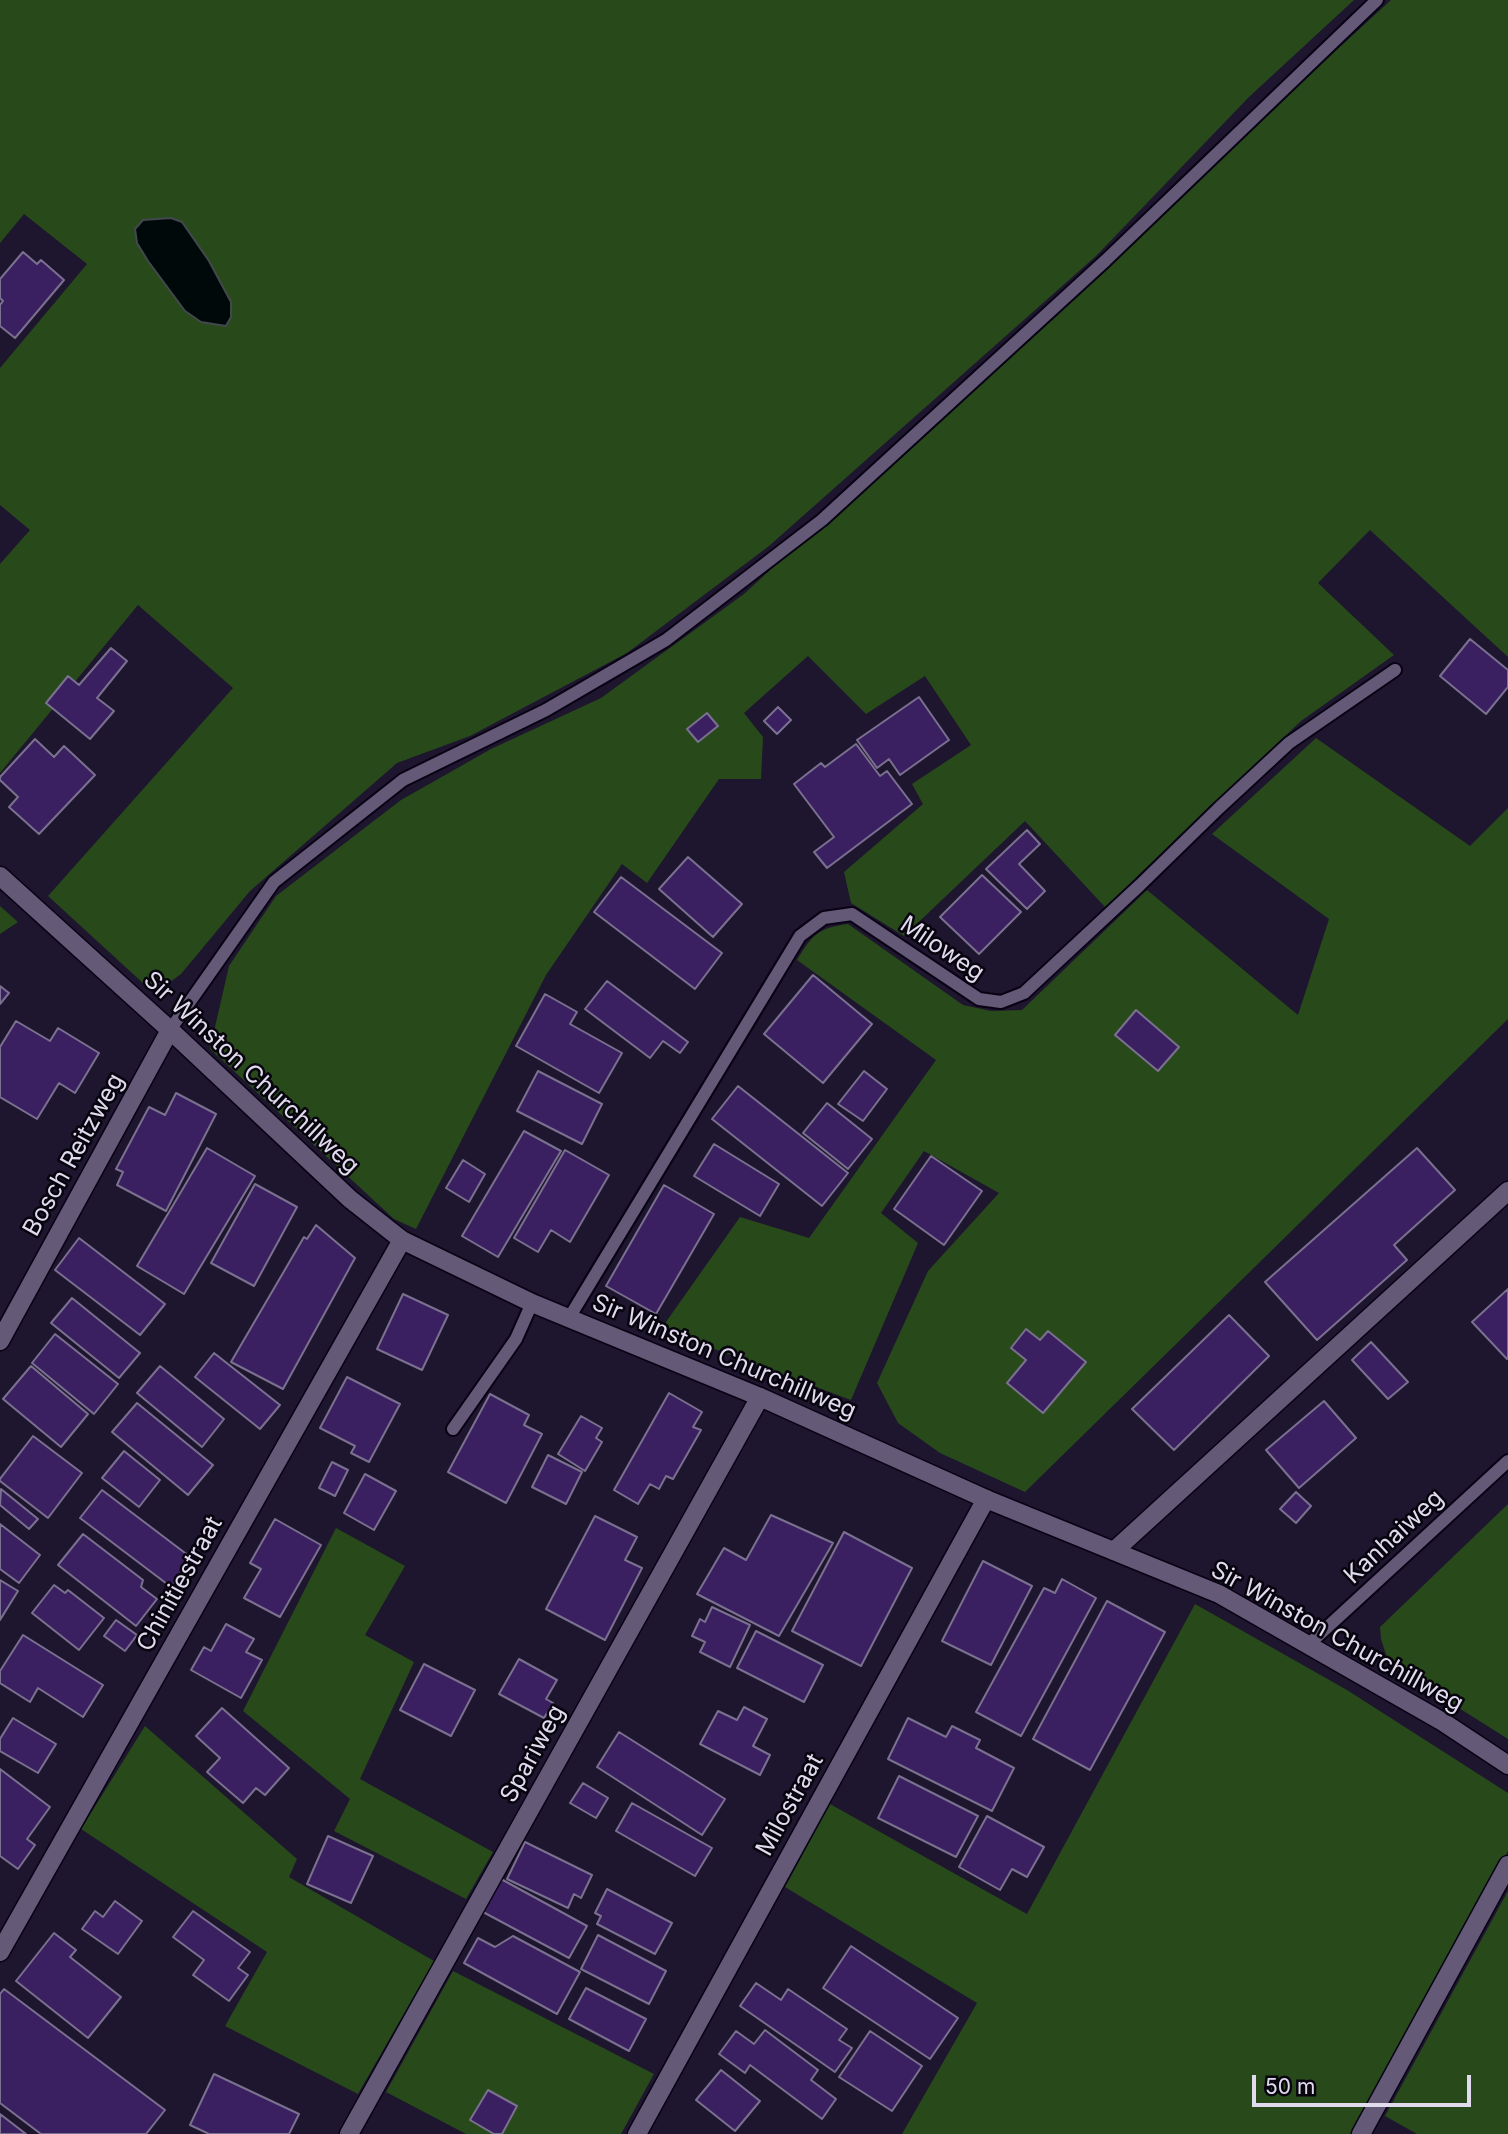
<!DOCTYPE html>
<style>
body{margin:0}
#map{position:relative;width:1508px;height:2134px;overflow:hidden;background:#1e152e;font-family:Inter,sans-serif}
canvas{display:block}
.scale{position:absolute;left:1252px;top:2075px;width:219px;height:32px;box-sizing:border-box;border:4px solid #e0dbed;border-top:0;padding-left:9px;font-size:21px;line-height:24px;white-space:nowrap;color:#e0dbed;-webkit-text-stroke:5px #07040e;paint-order:stroke}
</style>
<div id="map">
<canvas width="1508" height="2134"></canvas>
<div class="scale">50 m</div>
</div>
<script>
const ctx = document.querySelector('canvas').getContext('2d');
ctx.lineJoin = 'round';
function fill(path, color) { ctx.fillStyle = color; ctx.fill(path, 'evenodd'); }
function strokePath(path, color, width, dash) { ctx.strokeStyle = color; ctx.lineWidth = width; ctx.lineCap = dash ? 'butt' : 'round'; ctx.setLineDash(dash || []); ctx.stroke(path); }
function drawText(font, color, halo, rows, align = 'center') {
  ctx.font = font + ' Inter,sans-serif'; ctx.lineWidth = 5; ctx.setLineDash([]); ctx.textBaseline = 'middle'; ctx.strokeStyle = halo; ctx.fillStyle = color; for (const [text, x, y, turn = 0] of rows) {
    ctx.save(); ctx.translate(x, y); ctx.rotate((+turn || 0) * Math.PI / 180); ctx.textAlign = isNaN(turn) ? turn : align; if (halo) ctx.strokeText(text, 0, 0); ctx.fillText(text, 0, 0); ctx.restore();
  }
}
fill(new Path2D(`
 M0,0H1354L1249,97L1096,256L769,546L627,653L470,736L397,763L250,891L181,974L166,985L155,989L144,984L48,896L233,688L138,605L0,773V564L30,530L0,505V368L87,264L24,214L0,243Z
 M1391,0H1508V657L1370,530L1318,583L1394,655L1301,721L1105,907L1025,821L904,936L851,903L844,872L923,804L912,784L971,745L925,676L866,714L808,656L744,713L763,737L761,779H719L647,883L622,864L546,975L416,1229L394,1219L210,1049L229,966L276,896L401,800L491,749L601,698L744,594Z
 M1316,738L1470,846L1508,808V1019L1025,1492L940,1453L898,1423L877,1383L928,1271L999,1193L924,1151L881,1213L918,1243L851,1400L661,1329L740,1217L809,1238L936,1060L797,960C812,935 818,928 848,924L963,1005L991,1011L1022,1010L1147,890L1298,1015L1329,919L1212,834Z
 M0,906L18,922L0,934Z
 M1508,1504V1739L1389,1664L1381,1639L1380,1627Z
 M336,1528L405,1566L365,1635L414,1662L360,1779L493,1852L466,1899L334,1831L350,1799L243,1711Z
 M1195,1604L1347,1690L1508,1793V1851L1350,2134H902L977,2003L785,1887L830,1804L1027,1914Z
 M145,1726L297,1859L289,1877L434,1961L358,2094L225,2026L267,1952L81,1829Z
 M1508,1891V2134H1417L1385,2116Z
 M453,1971L654,2074L621,2134H466L386,2092Z`), '#284a1b');
const water = new Path2D(`
 M171,218L182,222L209,261L231,302V317L226,326L201,322L185,311L148,261L137,243L135,229L143,220Z`);
fill(water, '#00090a');
strokePath(water, '#43484e', 2);
const building = new Path2D(`
 M23,252L37,264L41,260L64,280L15,338L0,326V305L3,301L0,298V279Z
 M1470,639L1508,670V687L1486,714L1440,676Z
 M111,648L127,661L97,698L114,711L90,739L46,703L68,676L79,685Z
 M919,697L949,740L900,775L889,759L877,768L857,740Z
 M778,707L791,720L777,734L764,721Z
 M707,713L718,726L698,742L687,729Z
 M35,739L54,757L64,746L95,775L39,834L9,807L18,797L0,780V777Z
 M856,744L880,776L887,771L912,804L827,868L814,852L834,837L794,784L821,763L825,767Z
 M1027,830L1040,844L1019,864L1045,891L1027,909L986,869Z
 M688,857L742,904L713,937L659,889Z
 M982,875L1021,912L979,954L940,917Z
 M621,877L722,953L695,989L594,912Z
 M813,975L872,1024L823,1083L764,1034Z
 M607,981L688,1042L680,1053L663,1041L650,1058L585,1009Z
 M0,986L9,993L0,1004Z
 M545,994L577,1012L570,1024L622,1053L599,1093L516,1046Z
 M1136,1010L1179,1047L1158,1071L1115,1035Z
 M16,1021L50,1041L58,1028L99,1053L75,1093L59,1083L37,1119L0,1097V1047Z
 M538,1071L602,1104L582,1144L517,1111Z
 M864,1071L887,1089L863,1121L838,1104Z
 M738,1086L848,1173L822,1206L712,1119Z
 M176,1093L216,1114L166,1211L117,1185L123,1172L116,1169L149,1107L165,1115Z
 M827,1103L872,1139L848,1169L803,1133Z
 M524,1131L561,1151L498,1257L462,1236Z
 M714,1144L779,1184L760,1216L694,1176Z
 M207,1148L255,1176L184,1294L137,1266Z
 M1417,1148L1455,1190L1394,1245L1407,1260L1317,1340L1265,1282Z
 M565,1150L609,1175L570,1242L551,1230L538,1252L514,1238Z
 M931,1156L982,1191L944,1245L894,1209Z
 M463,1160L485,1174L469,1202L446,1188Z
 M255,1184L297,1207L254,1286L211,1263Z
 M664,1185L714,1214L656,1314L606,1286Z
 M316,1225L355,1258L283,1389L231,1362L304,1237L307,1239Z
 M79,1238L165,1304L140,1335L55,1270Z
 M1508,1289V1358L1507,1359L1472,1322Z
 M403,1294L448,1315L422,1370L377,1349Z
 M72,1298L140,1353L119,1378L51,1323Z
 M1229,1315L1269,1356L1174,1450L1132,1409Z
 M1026,1329L1040,1340L1048,1331L1086,1362L1043,1413L1007,1383L1026,1360L1011,1348Z
 M55,1334L118,1384L94,1414L32,1363Z
 M1371,1342L1408,1382L1388,1399L1352,1360Z
 M214,1353L280,1405L260,1429L195,1377Z
 M31,1366L88,1414L61,1447L3,1399Z
 M160,1366L224,1419L202,1447L137,1393Z
 M347,1377L400,1404L369,1462L351,1453L355,1446L320,1428Z
 M669,1393L702,1412L693,1427L701,1430L673,1479L666,1476L659,1489L650,1484L638,1504L614,1490Z
 M490,1394L529,1415L524,1425L542,1434L506,1503L448,1472Z
 M1324,1401L1356,1438L1299,1488L1266,1450Z
 M137,1403L213,1465L188,1495L112,1432Z
 M581,1416L602,1428L596,1438L602,1442L585,1471L558,1454Z
 M33,1436L82,1473L48,1518L0,1481V1479Z
 M124,1451L160,1480L139,1507L102,1478Z
 M548,1455L582,1472L566,1504L532,1487Z
 M332,1462L348,1470L335,1496L319,1488Z
 M365,1474L396,1491L374,1530L344,1513Z
 M1,1489L38,1519L29,1529L0,1505Z
 M102,1490L193,1559L171,1587L80,1518Z
 M1296,1492L1311,1506L1296,1523L1280,1509Z
 M771,1515L833,1543L779,1636L697,1594L724,1548L746,1560Z
 M595,1516L637,1537L625,1560L642,1568L605,1640L546,1609Z
 M275,1519L321,1545L280,1617L244,1598L261,1569L250,1563Z
 M0,1524L40,1555L19,1583L0,1569Z
 M844,1532L912,1568L861,1666L792,1631Z
 M83,1534L143,1580L141,1587L157,1599L136,1626L58,1565Z
 M983,1561L1032,1586L991,1665L942,1641Z
 M1062,1579L1096,1598L1021,1736L976,1712L1044,1588L1055,1593Z
 M0,1580L18,1591L0,1620Z
 M54,1585L65,1593L68,1590L104,1618L79,1650L32,1613Z
 M1107,1601L1165,1632L1090,1770L1033,1739Z
 M712,1607L750,1625L730,1667L700,1652L705,1642L692,1636L700,1619L705,1622Z
 M116,1620L137,1635L125,1651L104,1636Z
 M226,1624L254,1639L246,1652L262,1660L241,1698L191,1670L204,1647L211,1651Z
 M756,1631L823,1665L804,1702L737,1668Z
 M23,1635L103,1685L83,1717L38,1688L30,1702L0,1683V1671Z
 M519,1659L557,1680L546,1699L553,1703L544,1718L499,1694Z
 M424,1664L475,1690L451,1736L400,1710Z
 M744,1707L767,1719L753,1746L770,1755L760,1775L700,1744L718,1711L737,1720Z
 M222,1708L289,1768L265,1795L256,1788L243,1803L207,1772L220,1758L196,1736Z
 M13,1718L56,1744L38,1773L0,1751V1739Z
 M908,1718L946,1737L952,1726L980,1740L976,1748L1014,1768L992,1811L888,1759Z
 M619,1732L725,1799L702,1835L597,1767Z
 M0,1769L50,1807L27,1839L35,1845L18,1869L0,1856Z
 M899,1776L978,1816L956,1857L878,1818Z
 M583,1783L608,1798L596,1818L570,1803Z
 M632,1803L712,1848L695,1876L616,1831Z
 M987,1816L1044,1847L1027,1877L1012,1869L1000,1890L959,1867Z
 M328,1836L373,1856L351,1903L307,1884Z
 M525,1842L592,1875L581,1898L574,1894L568,1908L507,1879Z
 M501,1879L587,1926L569,1958L483,1912Z
 M607,1889L672,1923L655,1954L597,1924L601,1916L595,1913Z
 M115,1901L142,1921L118,1954L82,1929L95,1911L103,1917Z
 M193,1911L250,1952L238,1968L248,1975L229,2001L193,1975L204,1960L173,1937Z
 M54,1933L76,1950L70,1957L121,1997L88,2038L16,1981Z
 M598,1935L666,1971L649,2004L581,1969Z
 M513,1936L580,1972L557,2014L464,1963L478,1938L495,1947Z
 M851,1946L958,2018L930,2059L823,1988Z
 M756,1983L781,2000L788,1989L847,2029L839,2040L852,2048L835,2072L740,2006Z
 M586,1988L646,2019L629,2051L569,2019Z
 M4,1989L165,2110L146,2134H41L0,2103V1994Z
 M765,2030L818,2070L811,2080L836,2099L822,2119L750,2065L745,2073L719,2054L736,2031L754,2044Z
 M870,2031L922,2066L892,2111L839,2077Z
 M721,2070L760,2101L735,2131L696,2100Z
 M214,2074L299,2114L289,2134H209L190,2125Z
 M488,2090L517,2106L502,2134H494L470,2120Z
 M0,2114L26,2134H0Z`);
fill(building, '#3b2061');
strokePath(building, '#7a708f', 2);
const service = new Path2D(`
 M170,1030L274,882L403,780L546,710L666,640L822,520L1106,260L1377,0
 M569,1318L800,936L824,918L852,914L979,999L1001,1002L1024,993L1140,885L1219,808L1289,743L1395,670
 M453,1429L516,1339L532,1303
 M1308,1645L1508,1461`);
const minor = new Path2D(`
 M0,1341L170,1030
 M1114,1551L1508,1191
 M0,1952L402,1240
 M349,2134L760,1397
 M637,2134L986,1499
 M1361,2134L1508,1865`);
const tertiary = new Path2D(`
 M0,876L170,1030L350,1199L402,1240L532,1303L760,1397L986,1499L1219,1594L1443,1722L1508,1765`);
strokePath(service, '#090215', 16);
strokePath(minor, '#090215', 21);
strokePath(tertiary, '#090215', 21);
strokePath(service, '#645a78', 12);
strokePath(minor, '#645a78', 18);
strokePath(tertiary, '#645a78', 18);
drawText('24px', '#e0dbed', '#07040e', [
 ["Miloweg",942,949,34],
 ["Sir Winston Churchillweg",251,1073,43],
 ["Bosch Reitzweg",74,1155,-61],
 ["Sir Winston Churchillweg",724,1357,23],
 ["Kanhaiweg",1394,1537,-43],
 ["Chinitiestraat",180,1584,-61],
 ["Sir Winston Churchillweg",1337,1637,29],
 ["Spariweg",533,1754,-61],
 ["Milostraat",790,1805,-61]
]);
</script>
